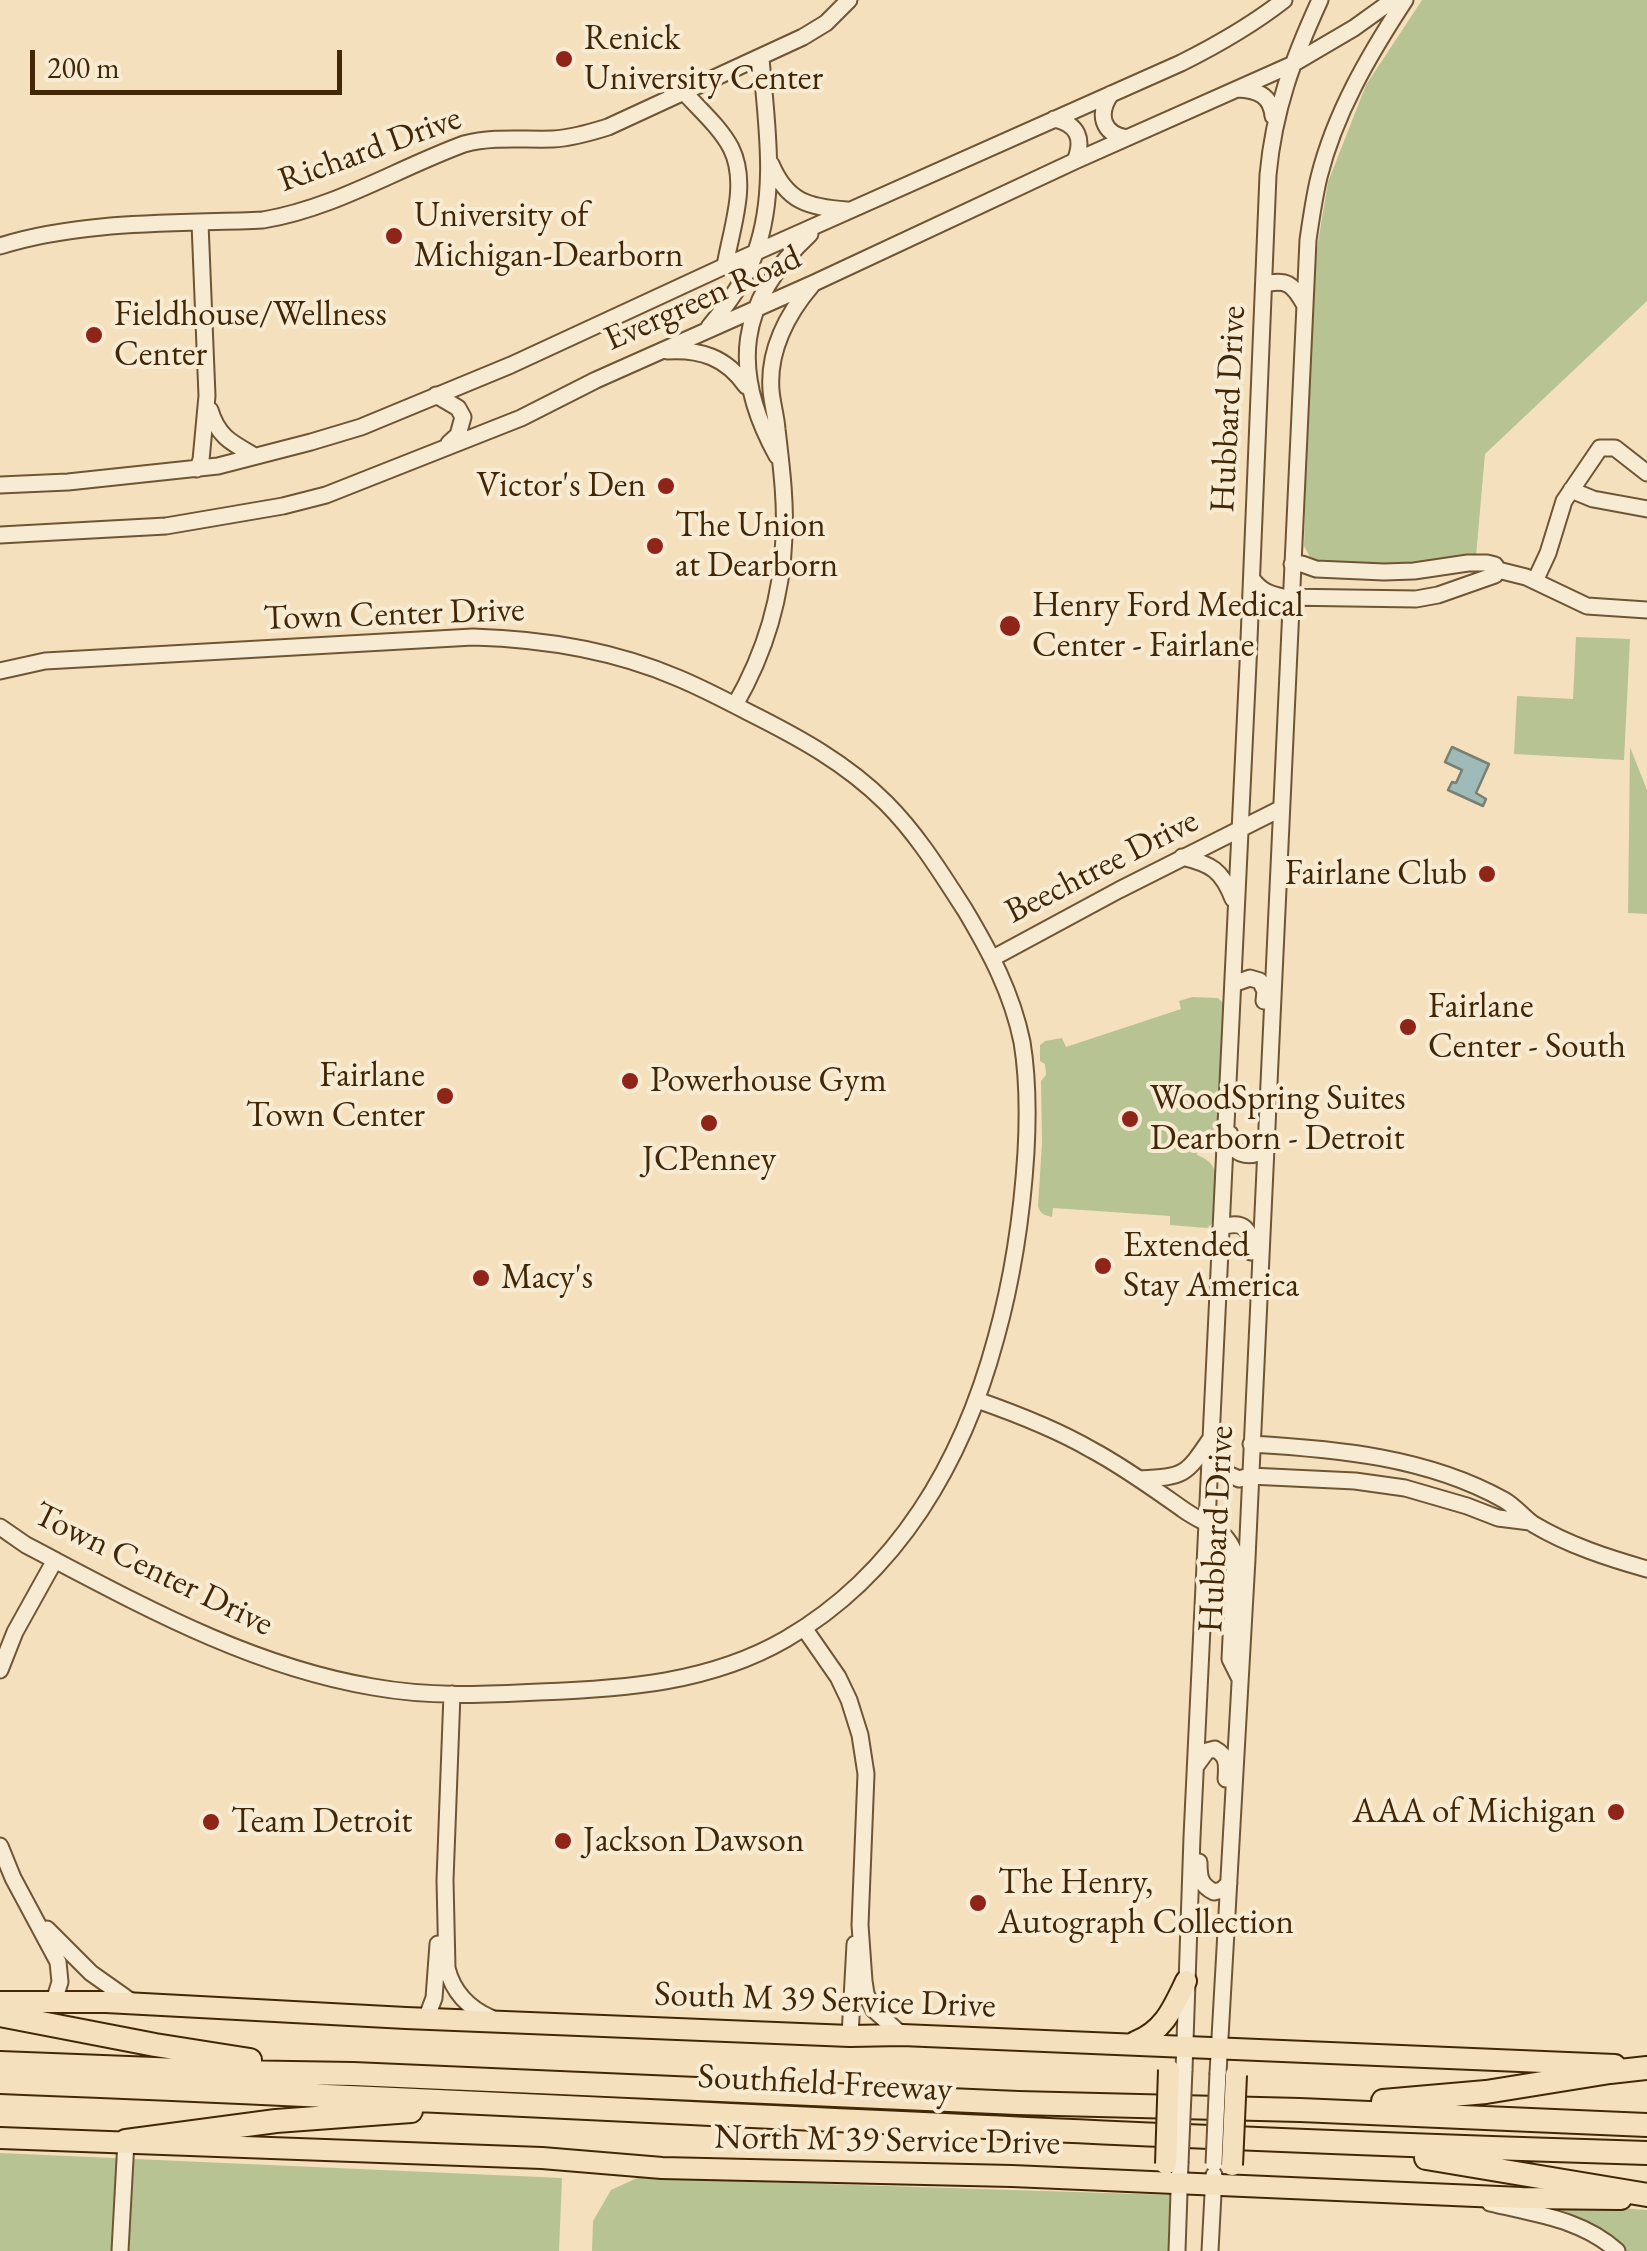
<!DOCTYPE html>
<style>
body{margin:0}
#map{position:relative;width:1647px;height:2251px;overflow:hidden;background:#f5e0bd;font-family:"EB Garamond",serif}
canvas{display:block}
.scale{position:absolute;left:30px;top:50px;width:312px;height:45px;box-sizing:border-box;border:5px solid #412706;border-top:0;padding-left:12px;font-size:30px;line-height:35px;white-space:nowrap;color:#412706;-webkit-text-stroke:8px #f8ebd4;paint-order:stroke}
</style>
<div id="map">
<canvas width="1647" height="2251"></canvas>
<div class="scale">200 m</div>
</div>
<script>
const ctx = document.querySelector('canvas').getContext('2d');
ctx.lineJoin = 'round';
function fill(path, color) { ctx.fillStyle = color; ctx.fill(path, 'evenodd'); }
function strokePath(path, color, width, dash) { ctx.strokeStyle = color; ctx.lineWidth = width; ctx.lineCap = dash ? 'butt' : 'round'; ctx.setLineDash(dash || []); ctx.stroke(path); }
function drawText(font, color, halo, rows, align = 'center') {
  ctx.font = font + ' "EB Garamond",serif'; ctx.lineWidth = 8; ctx.setLineDash([]); ctx.textBaseline = 'middle'; ctx.strokeStyle = halo; ctx.fillStyle = color; for (const [text, x, y, turn = 0] of rows) {
    ctx.save(); ctx.translate(x, y); ctx.rotate((+turn || 0) * Math.PI / 180); ctx.textAlign = isNaN(turn) ? turn : align; if (halo) ctx.strokeText(text, 0, 0); ctx.fillText(text, 0, 0); ctx.restore();
  }
}
fill(new Path2D(`
 M1422,0H1647V301L1485,454L1476,556L1381,565L1312,561L1304,546L1309,366L1315,261L1328,182L1366,85Z
 M1576,637L1630,639L1624,760L1514,754L1517,696L1573,699Z
 M1630,747L1647,790V914L1628,913Z
 M1192,997L1218,998L1226,1006L1220,1131L1214,1137L1198,1138L1197,1155C1226,1164 1216,1196 1215,1221L1207,1228L1170,1225V1216L1053,1208L1052,1217C1044,1215 1040,1214 1038,1206L1042,1143L1041,1081L1046,1075L1045,1064L1040,1061V1045L1045,1041L1062,1038L1066,1047L1181,1009L1179,1001Z
 M0,2153L562,2178L559,2251H0Z
 M637,2178L1170,2195L1169,2251H592L593,2221L611,2190Z
 M1576,2205L1647,2210V2251H1624L1526,2208Z`), '#b8c394');
const water = new Path2D(`
 M1452,747L1489,764L1476,793L1486,799L1483,806L1448,790L1452,782L1456,783L1462,770L1445,762Z`);
fill(water, '#9fbbb9');
strokePath(water, '#798071', 2.5);
const minor = new Path2D(`
 M1238,89C1257,90 1271,95 1273,116
 M684,92C699,109 720,127 731,148C749,184 731,229 725,266
 M1111,94C1097,114 1102,134 1127,138
 M1054,119C1078,124 1084,139 1075,161
 M771,164C787,202 808,207 847,210
 M0,246C82,220 177,224 263,220C335,208 396,169 464,144C494,136 523,140 553,139C572,138 589,133 608,127L803,37L826,23L849,0
 M1264,284C1287,279 1293,284 1304,304
 M709,327C727,305 745,281 755,254C778,191 766,122 761,58
 M667,351C700,349 726,357 746,386
 M436,395L458,408L463,417L458,435L449,443
 M210,410C218,437 232,443 255,456
 M777,456C730,371 737,302 810,234
 M197,469L201,460L207,396L200,223
 M0,485L68,482L218,466L311,442L361,427L511,365L725,266L1181,63C1217,45 1252,25 1284,0
 M1571,490L1593,499L1647,509
 M0,535L166,526L283,506L326,495L521,418L596,380L814,283L1075,161L1291,65L1354,28L1393,0
 M1292,564H1302L1316,569L1384,572L1414,571L1468,563H1487L1495,565L1498,570L1526,577L1587,606L1647,610
 M1252,579C1261,591 1269,594 1283,597L1416,599L1438,595L1495,575L1498,570
 M1535,581L1548,553L1564,501L1600,448H1615L1647,473
 M0,671L45,661L473,637C544,639 613,650 678,678C702,688 725,700 748,712C798,737 846,763 886,803C918,835 941,873 965,910C990,952 1012,993 1022,1042C1028,1078 1028,1115 1026,1152C1022,1216 1013,1277 996,1338C963,1461 898,1574 786,1639C710,1683 624,1689 539,1692C484,1695 428,1697 373,1687C248,1666 137,1603 26,1545L0,1527
 M735,705C765,653 782,597 784,537C786,501 781,464 777,429C776,416 772,403 771,390C768,351 787,314 812,285
 M1182,857C1211,864 1222,870 1233,899
 M993,958L1119,890L1280,809
 M1233,984L1250,978L1260,981L1265,991L1264,1001
 M1230,1134C1229,1155 1249,1159 1264,1150
 M1221,1227C1244,1220 1252,1229 1251,1252
 M977,1400C1017,1414 1056,1429 1092,1450C1124,1467 1154,1489 1184,1510C1205,1525 1227,1528 1235,1555L1230,1659L1239,1677
 M1251,1444C1337,1449 1427,1457 1504,1500C1515,1506 1523,1517 1533,1524C1568,1545 1608,1558 1647,1569
 M1217,1454L1219,1470L1239,1479L1250,1476L1355,1481L1405,1488L1467,1506L1498,1518L1530,1522
 M1139,1479C1185,1477 1186,1475 1211,1438
 M804,1628L838,1677L849,1700L860,1735L866,1774L860,1925L864,1981L866,1994L874,2010L902,2035
 M0,1670L15,1632L55,1560
 M452,1694L445,1880L447,1968C453,1992 468,2008 491,2018
 M1196,1766L1207,1751L1215,1749C1228,1756 1227,1765 1226,1779
 M0,1846L13,1878L58,1962L60,1982L54,2001
 M1199,1862C1199,1877 1200,1885 1214,1892L1222,1890L1229,1883
 M47,1929L91,1973L132,2002
 M426,2019L434,1998L438,1944
 M850,2036L855,1944
 M1184,2070L1192,1837L1248,664L1268,175C1274,109 1293,59 1320,0
 M1218,2073L1247,1559L1308,240C1311,219 1314,198 1319,177C1335,113 1369,55 1405,0
 M1490,2203C1535,2214 1582,2219 1617,2251
 M120,2251L126,2141
 M1177,2251L1180,2163
 M1210,2251L1214,2175`);
const major = new Path2D(`
 M0,2002H106L406,2018L850,2036L902,2035L1615,2065
 M1135,2042C1164,2031 1173,2008 1186,1981
 M0,2138L542,2158L662,2168L1012,2176L1522,2198L1621,2199`);
const highway = new Path2D(`
 M0,2015L155,2045L250,2060
 M0,2063L231,2072L353,2074L1018,2103L1300,2110L1647,2125
 M0,2082C549,2103 1098,2137 1647,2153
 M1383,2101L1486,2092L1610,2072L1647,2068
 M126,2141L276,2121L411,2111
 M1426,2158L1647,2195`);
strokePath(minor, '#6e5534', 19);
strokePath(major, '#412706', 24);
strokePath(highway, '#412706', 26);
strokePath(minor, '#f8ebd4', 15);
strokePath(major, '#f5e0bd', 20);
strokePath(highway, '#f5e0bd', 22);
const minorBridge = new Path2D(`
 M1180,2163L1184,2070
 M1214,2164L1218,2073`);
const majorBridge = new Path2D(`
 M1166,2164L1169,2070
 M1232,2165L1236,2075`);
strokePath(minorBridge, '#6e5534', 19, []);
strokePath(majorBridge, '#412706', 24, []);
strokePath(minorBridge, '#f8ebd4', 15);
strokePath(majorBridge, '#f5e0bd', 20);
for (const [x, y, r, color] of [
 [564,59,10,"#8f2418"],
 [394,236,10,"#8f2418"],
 [94,335,10,"#8f2418"],
 [666,486,10,"#8f2418"],
 [655,546,10,"#8f2418"],
 [1010,626,12,"#8f2418"],
 [1487,874,10,"#8f2418"],
 [1408,1027,10,"#8f2418"],
 [630,1081,10,"#8f2418"],
 [445,1096,10,"#8f2418"],
 [1130,1119,10,"#8f2418"],
 [709,1123,10,"#8f2418"],
 [1103,1266,10,"#8f2418"],
 [481,1278,10,"#8f2418"],
 [1616,1812,10,"#8f2418"],
 [211,1822,10,"#8f2418"],
 [563,1841,10,"#8f2418"],
 [978,1903,10,"#8f2418"]
]) { const dot = new Path2D(); dot.arc(x, y, r, 0, 2 * Math.PI); ctx.fillStyle = color; ctx.fill(dot); strokePath(dot, '#f8ebd4', 4); }
drawText('35px', '#412706', '#f8ebd4', [
 ["Renick",584,39],
 ["University Center",584,79],
 ["University of",414,216],
 ["Michigan-Dearborn",414,256],
 ["Fieldhouse/Wellness",114,315],
 ["Center",114,355],
 ["Victor's Den",646,486,"right"],
 ["The Union",675,526],
 ["at Dearborn",675,566],
 ["Henry Ford Medical",1032,606],
 ["Center - Fairlane",1032,646],
 ["Fairlane Club",1467,874,"right"],
 ["Fairlane",1428,1007],
 ["Center - South",1428,1047],
 ["Fairlane",425,1076,"right"],
 ["Town Center",425,1116,"right"],
 ["Powerhouse Gym",650,1081],
 ["WoodSpring Suites",1150,1099],
 ["Dearborn - Detroit",1150,1139],
 ["JCPenney",709,1160,"center"],
 ["Extended",1123,1246],
 ["Stay America",1123,1286],
 ["Macy's",501,1278],
 ["AAA of Michigan",1596,1812,"right"],
 ["Team Detroit",231,1822],
 ["Jackson Dawson",583,1841],
 ["The Henry,",998,1883],
 ["Autograph Collection",998,1923]
], 'left');
drawText('35px', '#412706', '#f8ebd4', [
 ["Richard Drive",370,150,-20],
 ["Evergreen Road",703,299,-24],
 ["Hubbard Drive",1229,409,-87],
 ["Town Center Drive",394,615,-2],
 ["Beechtree Drive",1102,867,-27],
 ["Hubbard Drive",1217,1529,-87],
 ["Town Center Drive",153,1570,26],
 ["South M 39 Service Drive",825,2001,2],
 ["Southfield Freeway",825,2084,3],
 ["North M 39 Service Drive",887,2141,1]
]);
</script>
